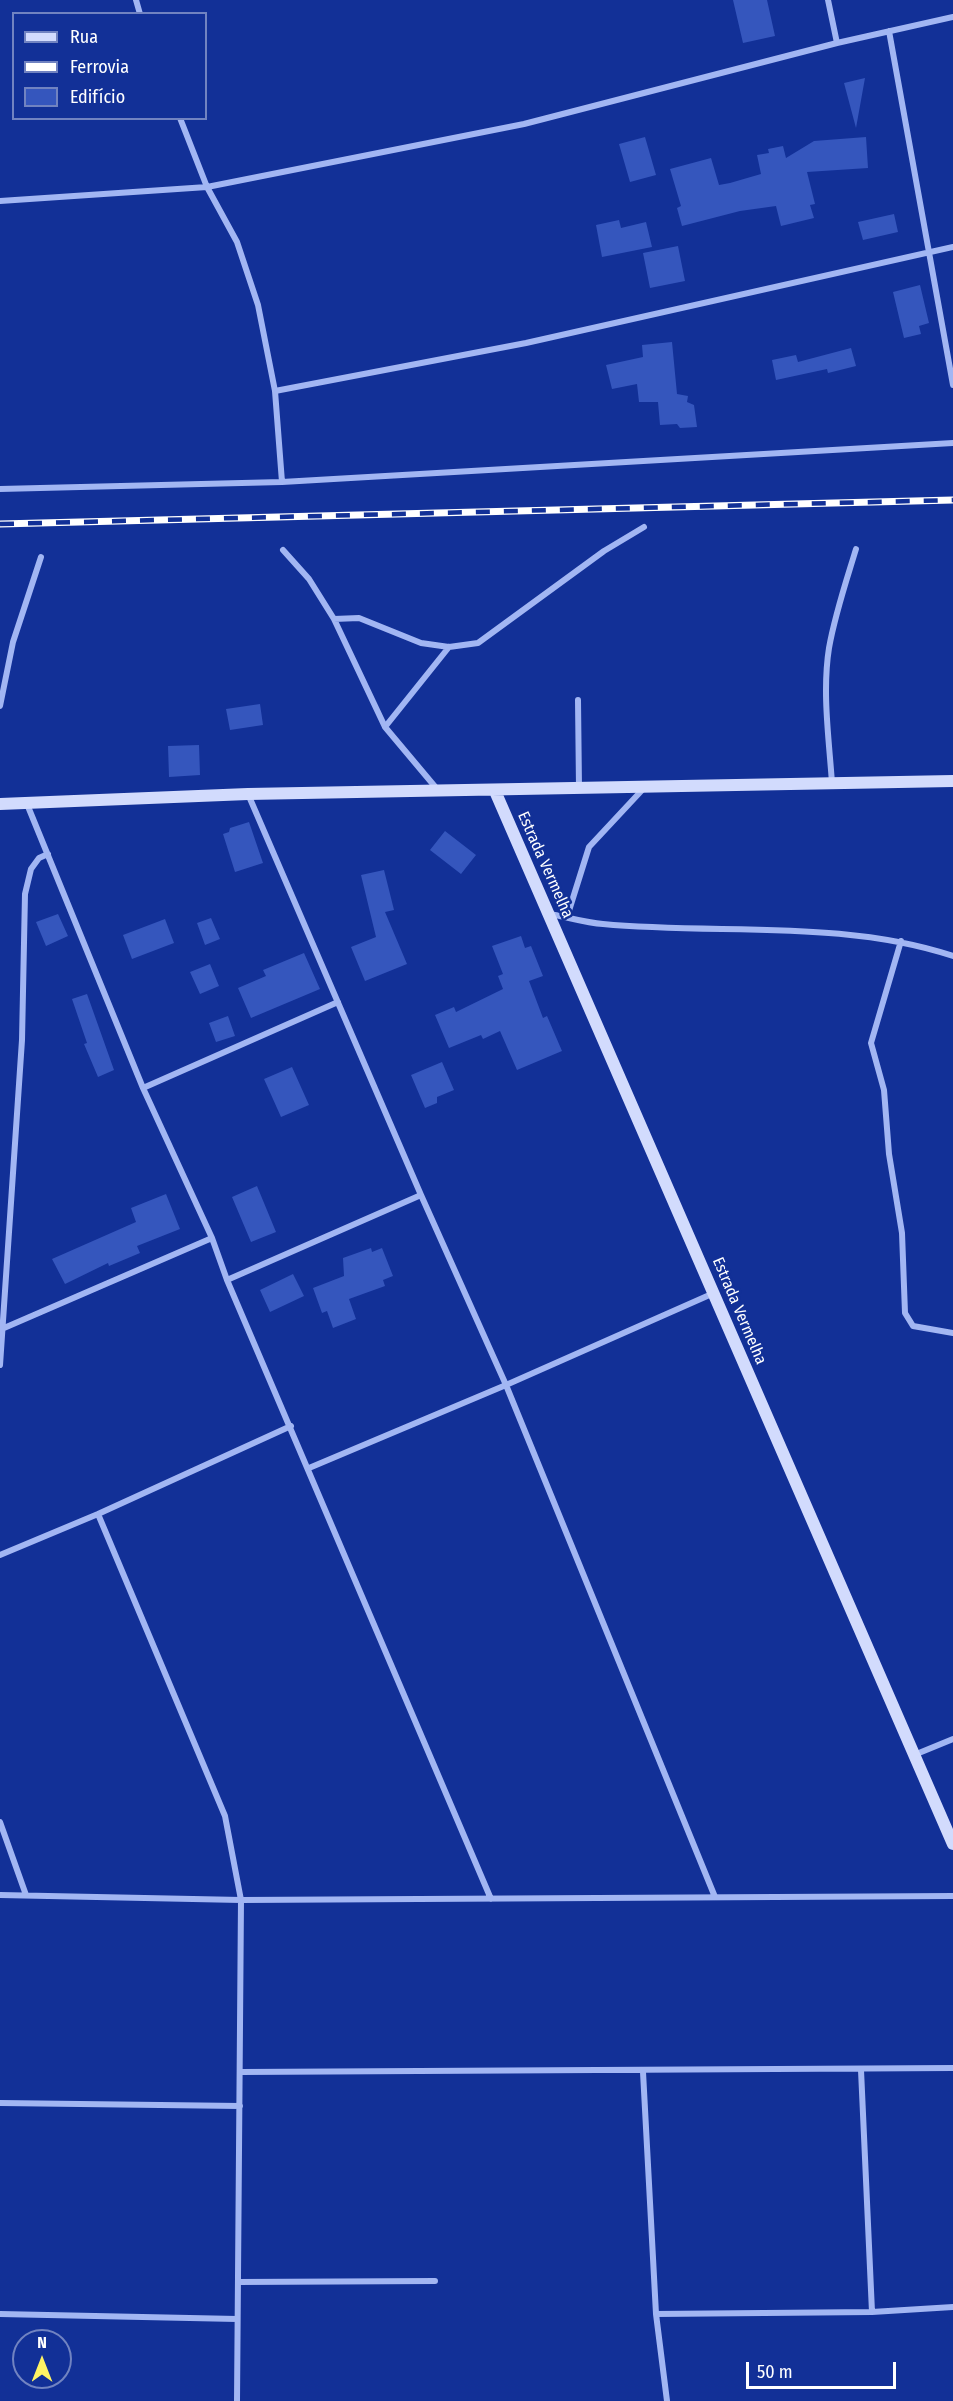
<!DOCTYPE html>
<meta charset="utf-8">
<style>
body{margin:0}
#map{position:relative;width:953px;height:2401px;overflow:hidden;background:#123097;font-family:"Fira Sans Condensed",sans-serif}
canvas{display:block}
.legend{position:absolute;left:12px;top:12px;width:195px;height:108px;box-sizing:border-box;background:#123097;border:2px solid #7183c1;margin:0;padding:8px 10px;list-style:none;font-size:18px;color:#fff}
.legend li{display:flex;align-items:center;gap:12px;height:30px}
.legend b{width:30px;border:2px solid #7183c1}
.north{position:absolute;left:12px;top:2329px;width:60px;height:60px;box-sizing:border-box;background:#123097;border:2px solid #7183c1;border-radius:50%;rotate:0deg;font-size:16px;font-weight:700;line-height:24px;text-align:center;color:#fff}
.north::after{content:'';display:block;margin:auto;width:21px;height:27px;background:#fff364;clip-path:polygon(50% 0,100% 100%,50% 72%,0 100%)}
.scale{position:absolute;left:746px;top:2362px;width:150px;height:27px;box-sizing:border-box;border:3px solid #fff;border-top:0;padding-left:8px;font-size:18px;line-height:21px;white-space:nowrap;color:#fff;-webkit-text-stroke:4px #123097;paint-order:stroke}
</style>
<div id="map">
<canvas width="953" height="2401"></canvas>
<ul class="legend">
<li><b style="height:8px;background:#d2dbfd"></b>Rua</li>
<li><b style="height:8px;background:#fff"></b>Ferrovia</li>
<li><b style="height:16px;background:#3556bd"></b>Edifício</li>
</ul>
<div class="north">N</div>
<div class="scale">50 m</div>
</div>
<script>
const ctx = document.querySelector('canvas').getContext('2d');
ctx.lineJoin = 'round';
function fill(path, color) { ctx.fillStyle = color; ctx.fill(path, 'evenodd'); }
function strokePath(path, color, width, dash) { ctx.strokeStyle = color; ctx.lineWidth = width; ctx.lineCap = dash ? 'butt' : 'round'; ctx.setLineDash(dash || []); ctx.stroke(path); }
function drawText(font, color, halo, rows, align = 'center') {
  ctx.font = font + ' "Fira Sans Condensed",sans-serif'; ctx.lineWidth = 5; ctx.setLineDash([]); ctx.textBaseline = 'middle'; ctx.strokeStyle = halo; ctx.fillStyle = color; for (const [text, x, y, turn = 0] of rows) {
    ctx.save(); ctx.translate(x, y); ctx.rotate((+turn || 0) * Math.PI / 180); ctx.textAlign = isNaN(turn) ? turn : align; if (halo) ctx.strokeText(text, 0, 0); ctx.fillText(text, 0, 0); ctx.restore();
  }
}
fill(new Path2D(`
 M733,0H767L775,36L743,43Z
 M865,78L856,128L844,83Z
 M645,137L656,175L630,182L619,144Z
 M866,137L868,168L807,172L815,204L810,205L814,218L781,226L776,206L740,211L682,226L677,208L681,206L670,169L711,158L719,185L730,183L761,174L757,155L769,153L768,149L783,146L786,158L814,141Z
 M894,214L898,232L863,240L858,222Z
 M619,220L621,228L646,222L652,247L602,257L596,225Z
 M678,246L685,281L650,288L643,253Z
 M920,285L929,323L919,326L921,334L904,338L893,292Z
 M672,342L677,394L688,396L687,402L694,405L697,427L680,428L677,424L660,425L658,402H639L637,384L612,389L606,365L643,357L642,345Z
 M851,348L856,366L828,373L827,369L776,380L772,360L796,355L798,362Z
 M260,704L263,725L230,730L226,709Z
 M199,745L200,775L169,777L168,746Z
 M249,822L263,863L235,872L223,834L229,832L230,828Z
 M445,831L476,855L461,874L430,850Z
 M384,870L394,910L385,912L407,964L365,981L351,947L376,937L361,875Z
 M58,914L68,936L46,946L36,922Z
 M211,918L220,939L205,945L197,923Z
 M165,919L174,943L132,959L123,935Z
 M521,936L525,948L531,946L543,976L529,981L543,1018L547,1016L562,1051L517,1070L500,1031L483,1039L481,1035L449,1048L435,1015L454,1007L456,1012L503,989L498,976L503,974L492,946Z
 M304,953L320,989L251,1018L238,988L266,976L263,970Z
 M210,964L219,986L200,994L190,972Z
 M87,994L114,1070L98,1077L84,1044L87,1043L72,999Z
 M228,1016L235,1036L216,1042L209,1023Z
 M442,1062L454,1090L437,1097V1103L425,1108L411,1075Z
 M292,1067L309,1105L281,1117L264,1079Z
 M257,1186L276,1232L251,1242L232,1197Z
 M166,1194L180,1229L137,1246L140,1253L109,1266L108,1263L65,1284L52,1259L136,1222L131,1208Z
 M371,1248L372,1252L382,1248L393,1276L383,1280L385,1286L349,1299L356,1319L333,1328L327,1311L322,1313L313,1288L344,1276L343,1258Z
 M293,1274L304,1296L270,1312L260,1290Z`), '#3556bd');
strokePath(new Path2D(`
 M136,0L140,14
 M828,0L837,43
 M889,31L953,385
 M180,118L207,187L237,242L258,305L275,391L282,482
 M0,201L207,187L524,124L837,43L953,17
 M275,391L526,343L953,247
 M0,489L282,482L953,443
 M283,550L309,579L334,619L385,727L437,789
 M334,619L359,618L421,643L449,647L478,643L604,551L644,527
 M578,700L579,788
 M0,706L13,642L41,557
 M385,727L449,647
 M832,783C829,739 822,692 829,648C835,614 846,582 856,549
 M248,794L421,1195L506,1385L715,1897
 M27,804L143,1088L212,1238L227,1280L491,1899
 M550,914C567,917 586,923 603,924C719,935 841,919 953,956
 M567,917L589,847L644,788
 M901,941L871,1043L884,1090L889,1154L902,1233L905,1313L913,1326L953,1333
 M143,1088L338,1002
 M227,1280L421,1195
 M4,1328L212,1238
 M0,1365L22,1040L25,894L31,869L39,858L48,854
 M309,1468L506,1385L714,1293
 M98,1514L225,1816L241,1900L237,2401
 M0,1555L98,1514L291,1426
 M914,1755L953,1739
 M0,1822L26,1895
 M0,1895L241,1900L953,1896
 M861,2070L872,2312
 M241,2072L953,2068
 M643,2072L656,2314L667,2401
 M0,2103L240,2106
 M238,2282L435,2281
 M0,2314L237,2319
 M656,2314L872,2312L953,2307`), '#a2b6f3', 6);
strokePath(new Path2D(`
 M495,791L953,1844
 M0,804L248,794L953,781`), '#d2dbfd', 12);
const rail = new Path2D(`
 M0,524L953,500`);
strokePath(rail, '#fff', 7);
strokePath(rail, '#123097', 4.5, [14]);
drawText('16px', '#fff', '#123097', [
 ["Estrada Vermelha",545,865,66],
 ["Estrada Vermelha",739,1311,67]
]);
</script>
